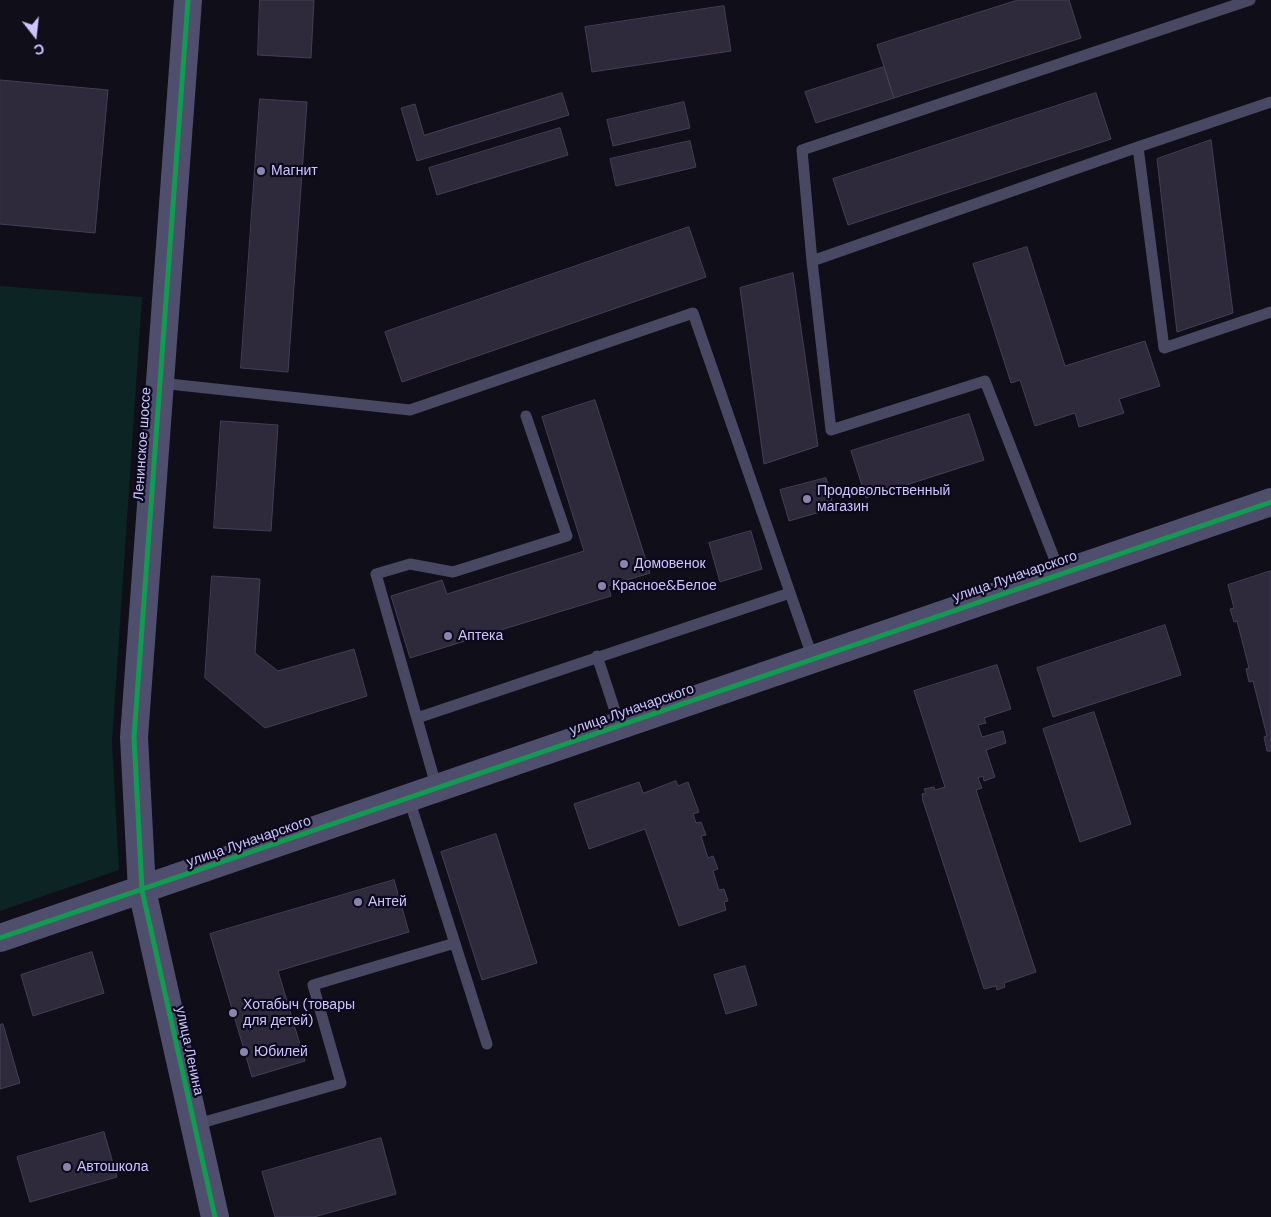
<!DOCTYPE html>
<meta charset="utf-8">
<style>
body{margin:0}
#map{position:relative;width:1271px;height:1217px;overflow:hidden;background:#100e18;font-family:"DM Sans",sans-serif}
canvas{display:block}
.north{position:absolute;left:10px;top:10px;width:50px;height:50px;-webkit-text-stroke:4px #0d091d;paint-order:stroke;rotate:164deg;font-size:14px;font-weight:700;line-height:20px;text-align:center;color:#ccc5ff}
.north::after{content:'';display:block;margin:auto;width:18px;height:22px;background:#ccc5ff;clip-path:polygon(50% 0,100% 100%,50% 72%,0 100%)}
</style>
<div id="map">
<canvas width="1271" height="1217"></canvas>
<div class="north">С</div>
</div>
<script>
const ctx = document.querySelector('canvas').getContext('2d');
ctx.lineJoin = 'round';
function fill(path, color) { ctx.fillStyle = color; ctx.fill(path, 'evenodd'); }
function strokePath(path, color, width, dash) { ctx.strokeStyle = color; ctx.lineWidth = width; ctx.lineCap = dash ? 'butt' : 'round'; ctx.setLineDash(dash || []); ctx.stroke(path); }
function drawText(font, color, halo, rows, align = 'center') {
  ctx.font = font + ' "DM Sans",sans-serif'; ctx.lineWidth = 4.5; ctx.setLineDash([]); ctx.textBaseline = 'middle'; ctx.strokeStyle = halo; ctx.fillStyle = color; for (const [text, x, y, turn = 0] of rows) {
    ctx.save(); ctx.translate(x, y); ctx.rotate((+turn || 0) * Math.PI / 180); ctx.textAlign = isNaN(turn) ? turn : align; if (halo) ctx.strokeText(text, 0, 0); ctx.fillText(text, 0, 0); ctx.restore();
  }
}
fill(new Path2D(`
 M0,286L142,297L112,742L119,870L0,911Z`), '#0d2424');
const building = new Path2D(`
 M260,0H314L311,58L258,55Z
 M1018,0H1069L1081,38L894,98L877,45Z
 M724,6L731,51L592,72L585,27Z
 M884,67L894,98L816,123L805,92Z
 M0,80L108,90L95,233L0,224Z
 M562,93L569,115L417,161L401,108L415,104L424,135Z
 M1096,93L1111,139L848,225L833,179Z
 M260,99L307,102L288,372L241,368Z
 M684,102L690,128L613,146L607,120Z
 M560,128L568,155L437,195L429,168Z
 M1211,140L1233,313L1177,332L1157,159Z
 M690,141L696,167L616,186L610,159Z
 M689,227L706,277L402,382L385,332Z
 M1027,247L1065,366L1145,341L1160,386L1119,399L1124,413L1079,427L1075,413L1035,426L1020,380L1011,383L973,264Z
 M793,273L818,446L764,464L740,288Z
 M595,400L650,573L608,586L611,596L410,658L391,596L442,580L447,594L584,551L542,417Z
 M969,414L984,460L866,498L851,451Z
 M221,421L278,425L271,531L214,528Z
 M826,478L834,508L789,521L780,490Z
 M751,531L762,569L720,582L709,543Z
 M1271,571V751H1267L1264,737L1267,736L1253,681L1249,682L1246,669L1249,668L1237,621L1234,622L1230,609L1234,608L1228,585Z
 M212,576L260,579L255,653L278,671L354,649L367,696L265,728L205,678Z
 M1165,625L1181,675L1053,717L1037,668Z
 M997,665L1011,709L984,718L986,723L978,725L982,737L1003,731L1006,743L986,750L995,777L984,781L983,776L978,778L982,788L976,790L1036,972L1004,983L1005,987L997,990L996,986L984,989L923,801L922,794L926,793L924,789L934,787L935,790L945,787L914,691Z
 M1094,712L1131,824L1080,842L1043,729Z
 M676,781L678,786L688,782L699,812L693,814L696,823L701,822L706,835L701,836L708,858L713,856L718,869L713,871L719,890L724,889L728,901L724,902L726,910L679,926L645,829L589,849L574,804L639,782L643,793Z
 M496,834L537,963L482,980L441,852Z
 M394,880L409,932L278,971L305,1061L252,1077L210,934Z
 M92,952L104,993L33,1016L21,975Z
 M745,966L757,1005L726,1014L714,975Z
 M3,1024L20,1083L0,1089V1025Z
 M104,1132L117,1177L30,1202L17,1157Z
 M381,1138L396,1194L314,1217H275L262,1172Z`);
fill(building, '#2e2a3c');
strokePath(building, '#433f58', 1);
strokePath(new Path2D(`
 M1271,102L1138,147L1164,348L1271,312
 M812,261L1138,147
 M160,383L410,410L693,313L813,659
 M1060,573L985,381L831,430L812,261L802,150L1250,0
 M597,656L620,726
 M417,718L790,593
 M437,789L376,574L410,564L453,572L567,536L526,416
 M409,799L487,1044
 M194,1125L341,1083L313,985L455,943`), '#494862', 11);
strokePath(new Path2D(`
 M188,0L134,737L142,890L215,1217
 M0,938L1271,502`), '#4f4e6d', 28);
strokePath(new Path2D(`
 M188,0L134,737L142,890L215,1217
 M0,938L1271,502`), '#139951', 5);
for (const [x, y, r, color] of [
 [261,171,5,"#8a85ae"],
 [807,499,5,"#8a85ae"],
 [624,564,5,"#8a85ae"],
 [602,586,5,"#8a85ae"],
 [448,636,5,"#8a85ae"],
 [358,902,5,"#8a85ae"],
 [233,1013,5,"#8a85ae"],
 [244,1052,5,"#8a85ae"],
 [67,1167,5,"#8a85ae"]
]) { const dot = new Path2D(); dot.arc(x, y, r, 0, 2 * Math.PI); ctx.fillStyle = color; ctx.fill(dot); strokePath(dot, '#0d091d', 2); }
drawText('14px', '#ccc5ff', '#0d091d', [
 ["Магнит",271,171],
 ["Продовольственный",817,491],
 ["магазин",817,507],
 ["Домовенок",634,564],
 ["Красное&Белое",612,586],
 ["Аптека",458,636],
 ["Антей",368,902],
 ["Хотабыч (товары",243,1005],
 ["для детей)",243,1021],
 ["Юбилей",254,1052],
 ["Автошкола",77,1167]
], 'left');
drawText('14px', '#ccc5ff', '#0d091d', [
 ["Ленинское шоссе",143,444,-86],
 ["улица Луначарского",1015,577,-19],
 ["улица Луначарского",632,710,-19],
 ["улица Луначарского",249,842,-19],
 ["улица Ленина",189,1051,78]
]);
</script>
